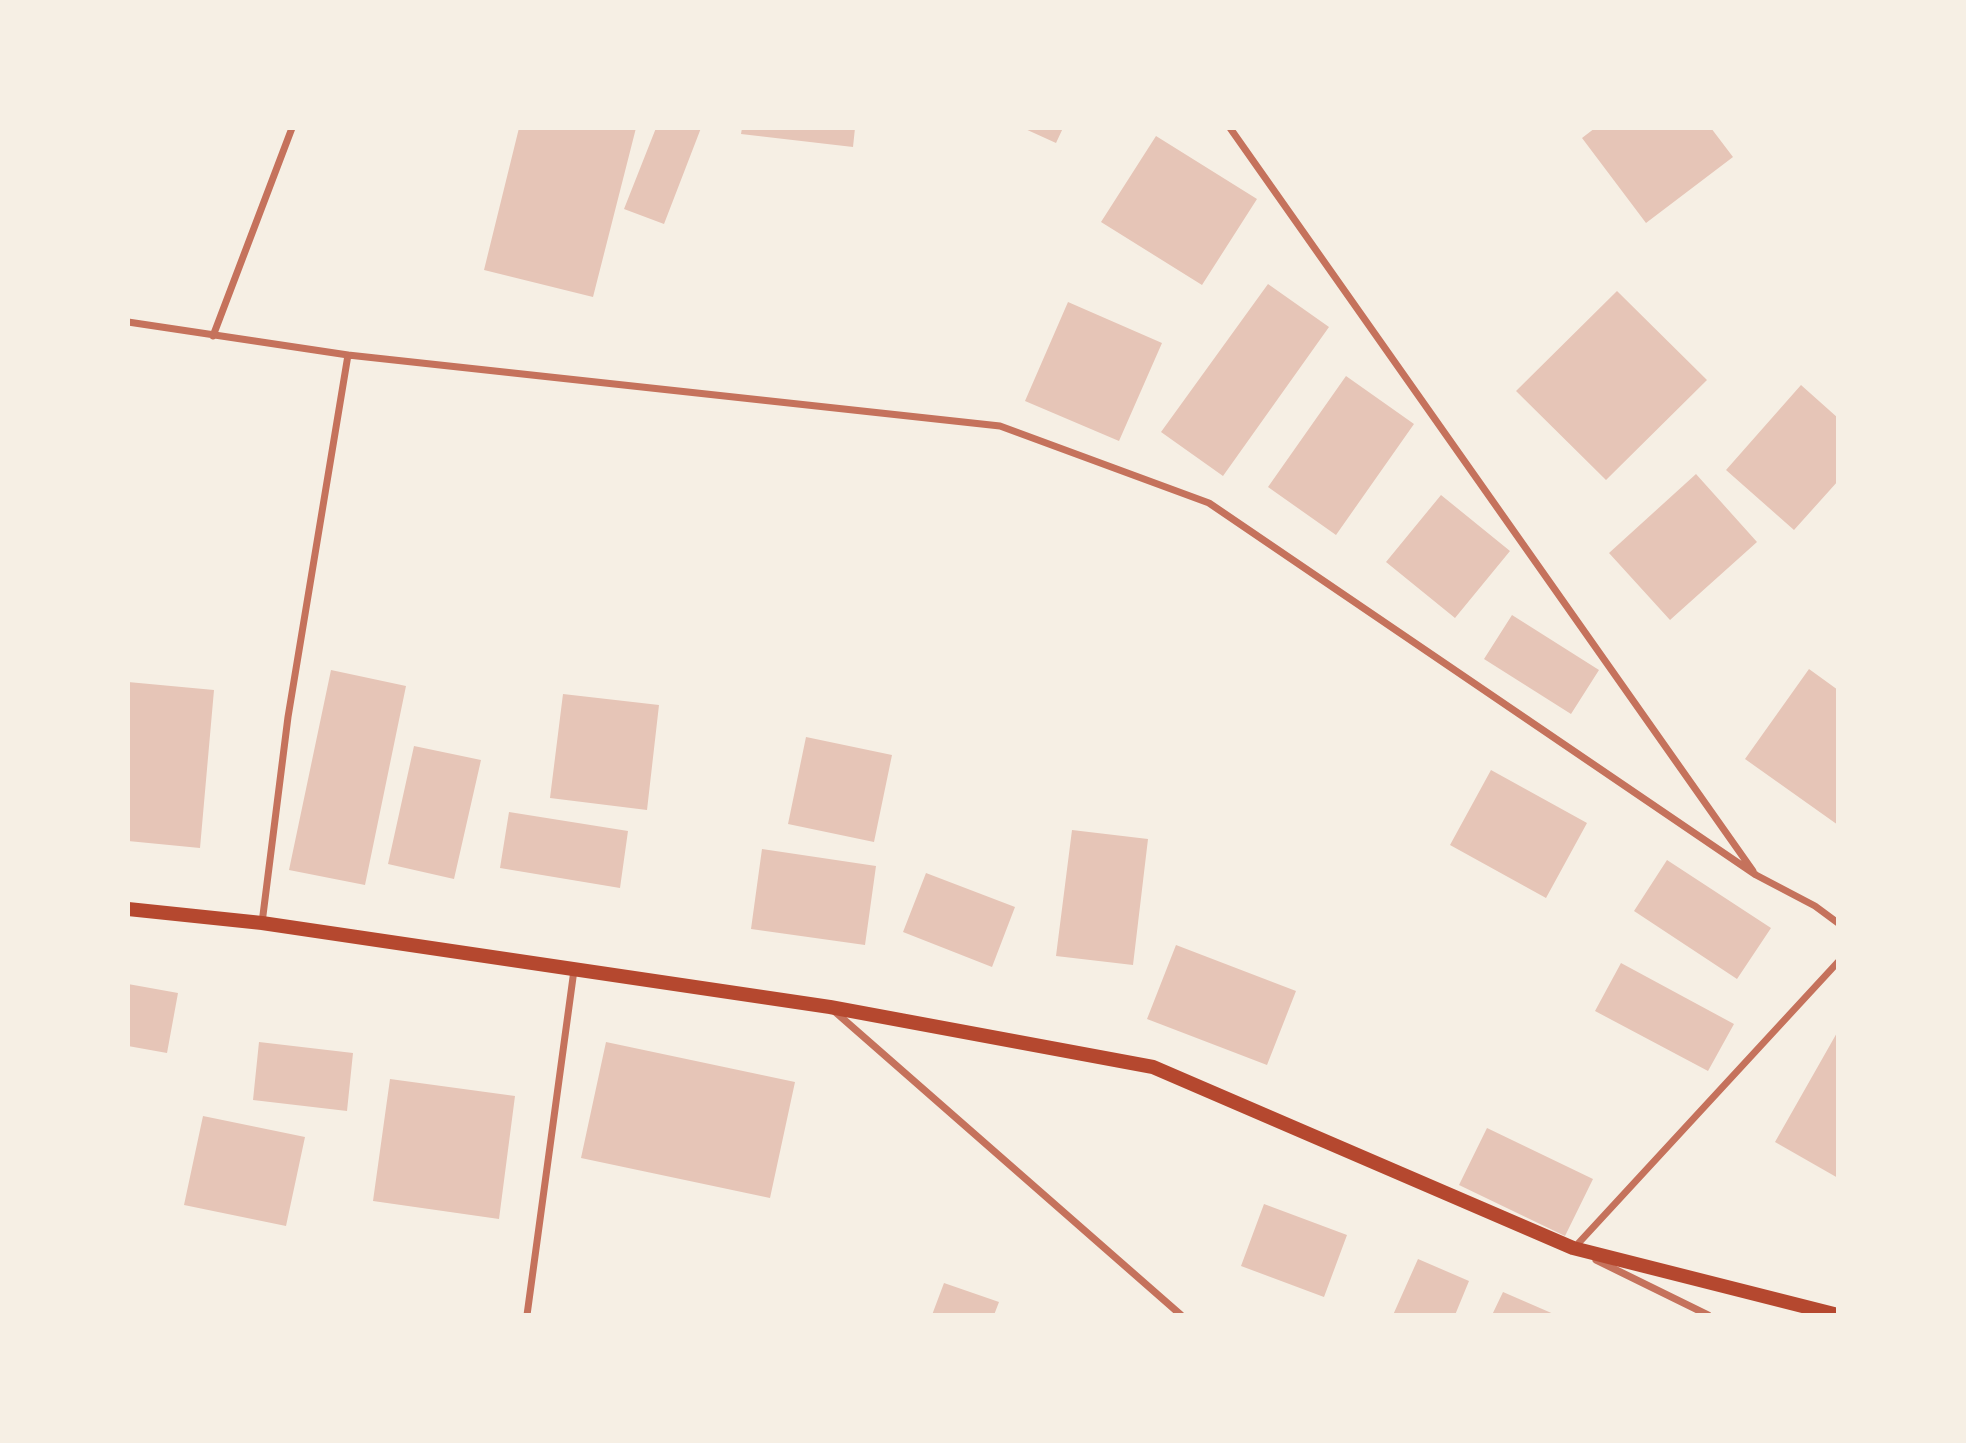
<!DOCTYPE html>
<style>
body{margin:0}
#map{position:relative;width:1966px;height:1443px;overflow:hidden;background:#f6efe4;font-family:Rubik,sans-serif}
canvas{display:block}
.frame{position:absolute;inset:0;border:130px solid #f6efe4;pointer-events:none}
</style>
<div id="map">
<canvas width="1966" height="1443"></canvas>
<div class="frame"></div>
</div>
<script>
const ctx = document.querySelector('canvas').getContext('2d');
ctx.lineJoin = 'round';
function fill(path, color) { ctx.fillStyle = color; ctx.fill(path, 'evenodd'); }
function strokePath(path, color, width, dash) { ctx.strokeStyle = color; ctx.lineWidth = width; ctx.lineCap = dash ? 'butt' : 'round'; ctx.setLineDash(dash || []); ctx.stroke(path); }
fill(new Path2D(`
 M519,128H636L593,297L484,270Z
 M656,128H701L664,224L624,209Z
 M742,128H855L853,147L741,134Z
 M1023,128H1063L1056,143Z
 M1595,128H1711L1733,157L1646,223L1582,138Z
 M1156,136L1257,199L1202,285L1101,222Z
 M1268,284L1329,327L1223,476L1161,432Z
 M1617,291L1707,380L1606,480L1516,391Z
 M1068,302L1162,343L1119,441L1025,401Z
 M1346,376L1414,424L1336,535L1268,487Z
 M1801,385L1838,418V481L1794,530L1726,470Z
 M1696,474L1757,542L1670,620L1609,553Z
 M1441,495L1510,551L1455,618L1386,562Z
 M1512,615L1599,670L1571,714L1484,659Z
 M1809,669L1838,690V825L1745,759Z
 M331,670L406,686L365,885L289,870Z
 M128,682L214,690L200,848L128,841Z
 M563,694L659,705L647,810L550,798Z
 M806,737L892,755L874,842L788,824Z
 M414,746L481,760L454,879L388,864Z
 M1491,770L1587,823L1546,898L1450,845Z
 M509,812L628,831L620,888L500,868Z
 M1072,830L1148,839L1133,965L1056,956Z
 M762,849L876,866L865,945L751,929Z
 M1667,860L1771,928L1737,979L1634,911Z
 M926,873L1015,907L992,967L903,932Z
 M1176,945L1296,991L1267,1065L1147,1019Z
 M1621,963L1734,1024L1708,1071L1595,1011Z
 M128,984L178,993L167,1053L128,1046Z
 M1838,1031V1178L1775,1142Z
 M259,1042L353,1053L347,1111L253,1100Z
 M606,1042L795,1082L770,1198L581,1158Z
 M390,1079L515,1096L499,1219L373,1201Z
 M203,1116L305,1137L286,1226L184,1205Z
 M1487,1128L1593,1179L1565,1236L1459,1185Z
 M1264,1204L1347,1235L1324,1297L1241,1266Z
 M1418,1259L1469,1281L1455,1315H1393Z
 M944,1283L999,1302L994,1315H932Z
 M1503,1292L1556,1315H1492Z`), '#e6c5b7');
strokePath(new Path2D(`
 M1230,128L1753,871
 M128,322L348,355L1000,426L1209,503L1756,875L1815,906L1838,923
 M213,336L292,128
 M262,923L288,717L348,355
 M833,1010L1181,1315
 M1574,1248L1838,962
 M1596,1260L1708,1315
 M527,1315L574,970`), '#c5725c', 7);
strokePath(new Path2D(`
 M128,909L262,923L830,1007L1153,1067L1573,1248L1838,1315`), '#b5482f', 14);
</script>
